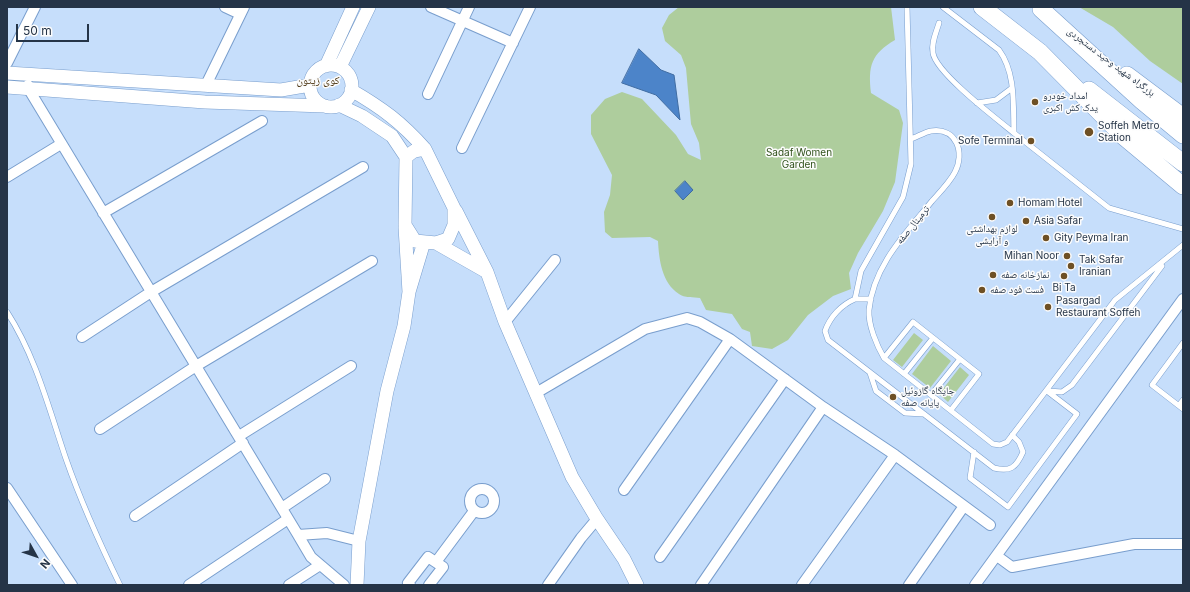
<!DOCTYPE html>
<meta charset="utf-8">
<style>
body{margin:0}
#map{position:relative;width:1190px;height:592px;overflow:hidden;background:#c6defb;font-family:Inter,sans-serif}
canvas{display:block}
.frame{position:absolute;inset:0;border:8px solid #253447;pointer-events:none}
.north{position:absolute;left:16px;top:536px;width:40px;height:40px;-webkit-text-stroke:3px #fcfcfc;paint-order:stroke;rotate:130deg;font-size:11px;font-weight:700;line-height:16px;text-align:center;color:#253447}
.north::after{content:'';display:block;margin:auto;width:14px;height:18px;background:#253447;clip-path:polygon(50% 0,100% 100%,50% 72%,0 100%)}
.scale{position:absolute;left:16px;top:24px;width:73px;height:18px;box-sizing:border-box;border:2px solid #253447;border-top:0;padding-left:5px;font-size:12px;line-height:14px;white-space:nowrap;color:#253447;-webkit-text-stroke:3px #fcfcfc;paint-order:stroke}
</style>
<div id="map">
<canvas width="1190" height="592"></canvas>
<div class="frame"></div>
<div class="north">N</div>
<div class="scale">50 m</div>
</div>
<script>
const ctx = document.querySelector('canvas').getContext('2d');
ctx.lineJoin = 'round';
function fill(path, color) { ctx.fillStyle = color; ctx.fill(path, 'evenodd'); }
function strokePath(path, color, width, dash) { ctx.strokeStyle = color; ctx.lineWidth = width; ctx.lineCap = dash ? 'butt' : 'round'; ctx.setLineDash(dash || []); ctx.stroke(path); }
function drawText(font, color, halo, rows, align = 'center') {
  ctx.font = font + ' Inter,"Noto Naskh Arabic",sans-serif'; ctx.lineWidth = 3; ctx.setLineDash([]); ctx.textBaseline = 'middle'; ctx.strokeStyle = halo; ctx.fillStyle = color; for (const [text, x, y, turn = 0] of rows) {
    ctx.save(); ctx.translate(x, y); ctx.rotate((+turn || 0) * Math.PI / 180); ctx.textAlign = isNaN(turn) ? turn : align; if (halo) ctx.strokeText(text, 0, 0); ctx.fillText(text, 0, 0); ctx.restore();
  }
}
fill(new Path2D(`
 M679,7H891L895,40C871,54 868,66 871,93L899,110L903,123L895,182L883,211L858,253L849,273L851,289L833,296L808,315L788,340L772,349L752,346L750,332L742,329L732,314L706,310L700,298C694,297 684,298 679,294C662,283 659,260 658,241L650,237L612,238L605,232L604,212L610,195L612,175L591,134V115L605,99L622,92L642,99L676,135L688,154L701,160L699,143L691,124L686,68L681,55L665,41L662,28L669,15Z
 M1079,7H1183V84L1150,61L1113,27Z
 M914,333L923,340L902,367L893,360Z
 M933,346L951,361L930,388L912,374Z
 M960,367L969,375L948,402L939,394Z`), '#aecd9d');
const water = new Path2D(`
 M639,49L661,70L674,75L680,120L656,95L622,83Z
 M685,181L693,190L683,200L675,191Z`);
fill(water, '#4c84c9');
strokePath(water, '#406ca2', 1);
const service = new Path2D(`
 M907,7L911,164L903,197L861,271L855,299C841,305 830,317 825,331L828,340L994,468C1010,472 1016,468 1023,452L1019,442L1012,435
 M943,7L999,50C1016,73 1013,105 1014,133L1109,208L1183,229
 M939,23C936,33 931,43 933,53C936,73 997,119 1014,133
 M977,103L996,100L1012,88
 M911,139C917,137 925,132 931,131C957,127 965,153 955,172C950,182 940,192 932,201C906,233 873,266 869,310C868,325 877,346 884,358L993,444L1000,445L1007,442L1115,300L1183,245
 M855,299H871
 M7,312C36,357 49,409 66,459C81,502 100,544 120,585
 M1183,343L1152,385L1183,409
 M884,358L913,322L979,374L951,410
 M870,373L876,391L905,413L924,414
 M904,374L933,338
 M1048,391L1062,392L1072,385L1162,266
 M931,395L960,359
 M1179,405L1183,400
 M974,452L970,478L1008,507L1077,414L1047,391`);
const minor = new Path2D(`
 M225,7L240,14
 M431,7L513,43
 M7,63L35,7
 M28,85V88L298,535
 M206,85L244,7
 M428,94L469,7
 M462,148L530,7
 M7,177L61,144
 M103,213L262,121
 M505,322L555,260
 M82,337L151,292L363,167
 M536,393L645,329L687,318L700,322L730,339L823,407L895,455L990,525
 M100,429L196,366L372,261
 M239,436L351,366
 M7,488L72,585
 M470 501a12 12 0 1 1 24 0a12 12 0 1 1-24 0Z
 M624,490L730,339
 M282,508L325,479
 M135,516L243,443
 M997,556L1012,567L1134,544H1183
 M660,557L785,379
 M436,562L474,511
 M189,585L288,519
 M289,585L320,565
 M344,585L311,557L298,535L327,533L359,541
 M410,585L408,583L428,557L443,567L429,585
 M548,585L581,538L597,519
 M701,585L823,407
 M802,585L895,455
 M909,585L964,506
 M975,585L1183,299`);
const tertiary = new Path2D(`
 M310 86a21 21 0 1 1 42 0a21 21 0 1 1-42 0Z
 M326,66L353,7
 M340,67L369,7
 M7,73L281,90L310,85
 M7,87L205,102L325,106
 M351,90C382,108 401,122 425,149
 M339,105L362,116L392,136L406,157
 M425,149L454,208V225L448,239L436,243L415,241L405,225L406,157L414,151Z
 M405,227L409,292L424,242
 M436,243L487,272L456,211
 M487,272L505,322L572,477L597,519L624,559L637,585
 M357,585L359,541L387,391L404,326L409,292`);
const trunk = new Path2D(`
 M982,7L1040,52L1123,136L1183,186
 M1041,9L1142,101L1183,135
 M1127,75L1183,117
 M1089,90L1183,163`);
strokePath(service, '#799ecd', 6);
strokePath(minor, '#799ecd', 12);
strokePath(tertiary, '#799ecd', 14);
strokePath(trunk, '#799ecd', 18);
strokePath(service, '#fff', 5);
strokePath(minor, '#fff', 10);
strokePath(tertiary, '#fff', 13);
strokePath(trunk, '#fff', 17);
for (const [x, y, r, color] of [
 [1035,102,4,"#6e5025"],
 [1089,132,5,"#6e5025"],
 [1031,141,4,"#6e5025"],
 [1010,203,4,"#6e5025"],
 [992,217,4,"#6e5025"],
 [1026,221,4,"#6e5025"],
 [1046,238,4,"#6e5025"],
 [1067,256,4,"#6e5025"],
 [1071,266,4,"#6e5025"],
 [993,275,4,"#6e5025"],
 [1064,276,4,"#6e5025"],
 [982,290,4,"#6e5025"],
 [1048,307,4,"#6e5025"],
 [893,397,4,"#6e5025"]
]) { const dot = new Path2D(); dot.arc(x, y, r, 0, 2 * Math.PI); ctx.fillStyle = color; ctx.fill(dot); strokePath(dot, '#fcfcfc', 1.5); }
drawText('10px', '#253447', '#fcfcfc', [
 ["بزرگراه شهید وحید دستجردی",1111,62,37],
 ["ترمینال صفه",913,225,-51]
]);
drawText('10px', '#253447', '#fcfcfc', [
 ["امداد خودرو",1043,96],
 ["یدک کش اکبری",1043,108],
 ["Soffeh Metro",1098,126],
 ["Station",1098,138],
 ["Sofe Terminal",1023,141,"right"],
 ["Homam Hotel",1018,203],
 ["Asia Safar",1034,221],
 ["لوازم بهداشتی",992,229,"center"],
 ["و آرایشی",992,241,"center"],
 ["Gity Peyma Iran",1054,238],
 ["Mihan Noor",1059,256,"right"],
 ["Tak Safar",1079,260],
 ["Iranian",1079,272],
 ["نمازخانه صفه",1001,275],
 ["Bi Ta",1064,288,"center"],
 ["فست فود صفه",990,290],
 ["Pasargad",1056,301],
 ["Restaurant Soffeh",1056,313],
 ["جایگاه گازوئیل",901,391],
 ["پایانه صفه",901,403]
], 'left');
drawText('10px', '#30511a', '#fcfcfc', [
 ["Sadaf Women",799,153],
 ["Garden",799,165]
]);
drawText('11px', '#4c3512', '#fcfcfc', [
 ["کوی زیتون",318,81]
]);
</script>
